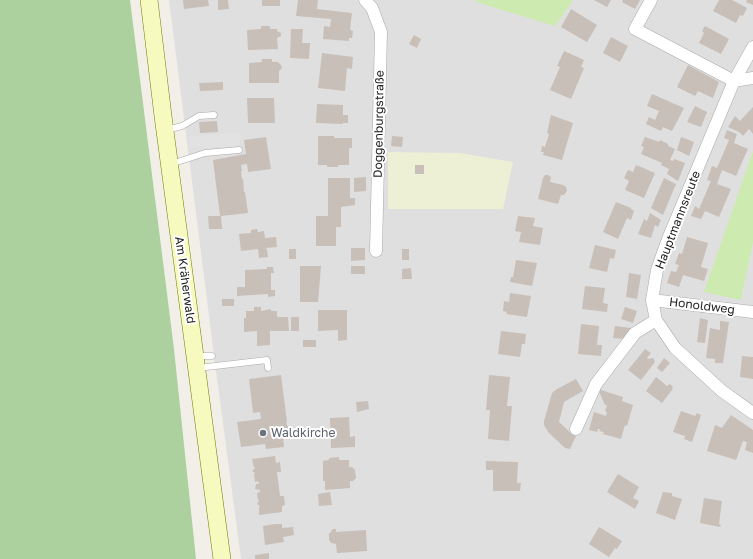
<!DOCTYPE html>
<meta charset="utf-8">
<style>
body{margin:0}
canvas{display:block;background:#f2efe9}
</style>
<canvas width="753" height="559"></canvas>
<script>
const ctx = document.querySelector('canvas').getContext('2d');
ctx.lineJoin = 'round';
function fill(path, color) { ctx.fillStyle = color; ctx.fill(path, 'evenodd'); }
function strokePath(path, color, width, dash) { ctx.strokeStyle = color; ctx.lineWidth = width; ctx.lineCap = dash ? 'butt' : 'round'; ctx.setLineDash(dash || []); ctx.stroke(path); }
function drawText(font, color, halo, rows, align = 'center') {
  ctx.font = font + ' "Golos Text",sans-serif'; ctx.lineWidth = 4; ctx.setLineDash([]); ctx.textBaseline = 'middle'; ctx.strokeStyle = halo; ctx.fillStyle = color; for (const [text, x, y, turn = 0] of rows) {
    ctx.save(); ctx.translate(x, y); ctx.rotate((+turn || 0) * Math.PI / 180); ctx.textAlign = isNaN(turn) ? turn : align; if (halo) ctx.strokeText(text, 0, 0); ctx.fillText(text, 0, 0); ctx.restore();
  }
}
fill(new Path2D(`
 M169,0H753V559H241L215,363Z`), '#e0dfdf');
fill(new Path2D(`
 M388,152L459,153L513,162L503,209H388Z`), '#eef0d5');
fill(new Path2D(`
 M478,0H573L555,26L476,2Z
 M753,151V242L741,300L704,292Z`), '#cdebb0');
fill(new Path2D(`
 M0,0H130L174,349L196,559H0Z`), '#add19e');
fill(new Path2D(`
 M239,133L240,146L189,148V136Z`), '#e2e2e2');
fill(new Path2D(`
 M183,0H208L209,6L184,9Z
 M218,0H228L229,9L218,10Z
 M262,0H280V6H262Z
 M298,0H318L317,9L352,13L350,30L353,31L352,38H349V41L323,39L324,26L330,27L331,19L296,16Z
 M594,0H611L607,7Z
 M623,0H640L635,9L622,2Z
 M719,0H732L747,8L743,16L740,15L736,23L713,11Z
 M747,0H753V5L746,2Z
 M571,9L597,25L587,42L561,27Z
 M261,26H270V29H277V31L281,33V36L277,38L278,49L248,50L247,30L261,29Z
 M705,26L729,39L721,54L699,43L704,33L702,31Z
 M291,29H303L302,43H310L309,59L290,58Z
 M414,35L421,39L417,48L409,44Z
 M611,37L628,46L620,62L603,53Z
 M564,51L584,60L581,67L584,68L571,99L550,90L560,67L557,66Z
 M322,53L353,57L352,69L347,68L345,91L318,88Z
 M262,59H272V62H278L281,65L282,68L279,71V83H249V63L262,62Z
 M688,65L719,82L713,98L698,91L695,96L677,87Z
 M223,82V90L200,91L199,83Z
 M652,94L684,108L672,131L663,127L661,131L646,124L649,117L655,120L659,111L647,106Z
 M247,98H274L275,123H248Z
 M317,104L343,105V115H348V123H342L343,124L316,123Z
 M695,106L707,112L701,127L687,122Z
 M753,107V134L749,129L743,136L739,132L728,127L735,116L740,121Z
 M551,115L573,123L562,160L543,155L544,152H541L542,146L545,147L549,134L547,133Z
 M217,121L218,132L200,133L199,122Z
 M727,130L737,134L734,143L748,149L742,162L736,176L722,170L717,184L731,189L719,217L705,211L701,219L691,216L695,206L699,209L711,181L707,180L712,166L717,168L729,140L724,138Z
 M318,136H334V138H352V148H349V165H338V167H327V165H318Z
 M392,136L403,137L402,147L391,146Z
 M266,137L271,169L248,172L247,164L241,165L242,171H241L242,179H243L244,192H245L248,213L221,216L222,229H209L208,216H220L213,160L246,154L244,140Z
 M645,137L659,142L660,140L668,144V146L675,149L670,160L673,161L674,159L685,163L678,181L667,174L669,169L661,165L662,163L641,154L644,147L641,146Z
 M681,137L694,142L689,156L677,150Z
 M415,165H424V174H415Z
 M636,165L655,173L644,198L625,190L629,181L624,178L628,170L633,172Z
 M545,175H548L551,177L550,182L563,185L566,187L567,191L564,195H561L558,204L538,199L543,178Z
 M366,177V191L354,192V178Z
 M328,178H350V198H355V205L341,207V227H336V246H316V216H328Z
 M664,178L676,184L663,215L651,208Z
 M616,202L631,208V209L634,211L631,220L627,218L618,239L603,232Z
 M650,213L661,220L658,227L655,225L651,238L638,234L644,219L647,221Z
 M518,216L535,218L533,226L543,228L540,245L519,242L521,232L515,231Z
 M257,229L258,232L264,231L265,238L276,237L277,247L265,248L267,249L268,257L259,258L258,249L241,251L239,234L251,233V230Z
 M687,237L708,243L701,267L708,269L704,281L683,275L679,287L667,283L671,271L676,272L679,265L675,264L679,253L682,254Z
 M595,245L616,250L614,259L610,258L607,272L589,268Z
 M351,248H365V260L351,261Z
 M289,249H296V259H289Z
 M402,249H409V260H402Z
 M516,260L537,263L532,286L510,282L511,277H513Z
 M300,266H321L318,302H300Z
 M351,266H365V274H351Z
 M267,267H273L274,273H271V290H275V296L268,297V294L237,296V287H245V270L267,269Z
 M411,268L412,279H402V269Z
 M629,273L641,275L637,299L626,297Z
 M585,286L605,288L603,303L608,304L607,312L582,309Z
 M510,293L531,296L527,317L506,314L507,312L503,311L504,301L509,302Z
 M222,299H234V306H222Z
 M254,307H261V311L271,309V311H277V317H288L289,331H270V345L257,346V331L244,332V318H246V311H254Z
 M625,307L637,311L633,323L621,319Z
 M318,310H347V340L338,341V330L318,331Z
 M291,317H299V331H291Z
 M700,318L708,320L705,343L697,342Z
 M720,321L729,322L723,363H715V359L706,358L710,328L720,330Z
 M581,324L599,326L597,345H602L601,356L578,354Z
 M615,326L631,328L625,339L613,338Z
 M501,331L526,334L525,344H522L520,357L498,354Z
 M303,340H316V347H303Z
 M645,349L651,353L647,358L648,359L653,358L655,362L641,380L628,370Z
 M742,356L753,357V379L740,377Z
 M664,358L670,363L662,372L657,368Z
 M281,375L287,422L286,423L289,429L287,433L283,435L284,447L266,449L265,444L241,447L237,422L261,419L260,412L253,413L249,379Z
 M489,375L510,377L507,406H512L509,441L488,439L490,410H486Z
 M656,377L667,386L670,384L673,387L672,390L662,403L646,391Z
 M576,379L583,391L564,402L559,422L573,435L576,436L570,449L565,448L548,432L544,425V421L552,393L557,389Z
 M598,389L623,397L622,401L633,405L627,426L625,425L621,439L603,434L604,432L599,431L600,429H598L597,432L589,430L594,412L606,416L607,412L605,411L607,405H605Z
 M368,401L369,409L357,412L356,402Z
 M681,411L695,416L697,413L701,415L692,442L684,439L685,436L673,432Z
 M731,415L753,430V453L745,450L747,442L743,441L736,460L707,451L715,425L722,428Z
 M349,417L350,437L355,436V447L331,448L330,418Z
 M275,456L276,463L280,462L281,472H277L280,496H284L285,505L282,506V512L259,515V507L260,506L257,504L259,501L258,500L257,493L260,492V490L255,489L256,484H259L258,481L255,482L254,474L255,473L252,471L255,468L254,467L252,459Z
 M339,457V460H349V467H352L355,470L356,478L353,481H350V488L325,490V481H323V461L329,460V458Z
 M486,461L518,462L517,483H521L520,491H493V470H486Z
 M618,474L639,487L633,498L639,501L635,509L607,492Z
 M330,492L332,505L319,506L318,494Z
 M663,492L672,493V496L682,499L675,520L656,513Z
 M704,498L722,501L719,524L721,525L720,527L700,523Z
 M275,524H282V528L293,527L294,535L283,537L284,542L265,545L263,526Z
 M599,527L622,541L617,549L615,548L609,557L589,544Z
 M333,529H336V532L366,530L367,551L337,553L336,544L331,543L329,540V534Z
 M269,553V559H255V555Z`), '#c7bfb8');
const service = new Path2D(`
 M166,130L182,126L199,116L214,115
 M171,164L205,153L239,150
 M195,356H212
 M198,368L267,360L268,368`);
const minor = new Path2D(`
 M365,0L372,8L381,32L376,251
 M651,0L635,29L734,81L753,47
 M753,78L734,81L668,239L657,270L652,300L656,320L675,348L722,391L753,413
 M652,300L753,312
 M576,429L596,384L635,333L656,320`);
const secondary = new Path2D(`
 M149,0L163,116L222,559`);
strokePath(service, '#a9a9a9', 7);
strokePath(minor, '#a9a9a9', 13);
strokePath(secondary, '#707d05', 18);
strokePath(service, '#fff', 6);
strokePath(minor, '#fff', 12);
strokePath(secondary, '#f7fabf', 17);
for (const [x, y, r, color] of [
 [263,433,4,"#6b7280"]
]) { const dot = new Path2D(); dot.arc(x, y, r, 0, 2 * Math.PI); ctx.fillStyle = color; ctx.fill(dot); strokePath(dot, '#fff', 1.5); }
drawText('12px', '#222', '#fff', [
 ["Doggenburgstraße",379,124,-89],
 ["Hauptmannsreute",678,220,-69],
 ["Am Kräherwald",185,280,82],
 ["Honoldweg",702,306,7]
]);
drawText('12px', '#5b616d', '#fff', [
 ["Waldkirche",271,433]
], 'left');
</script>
